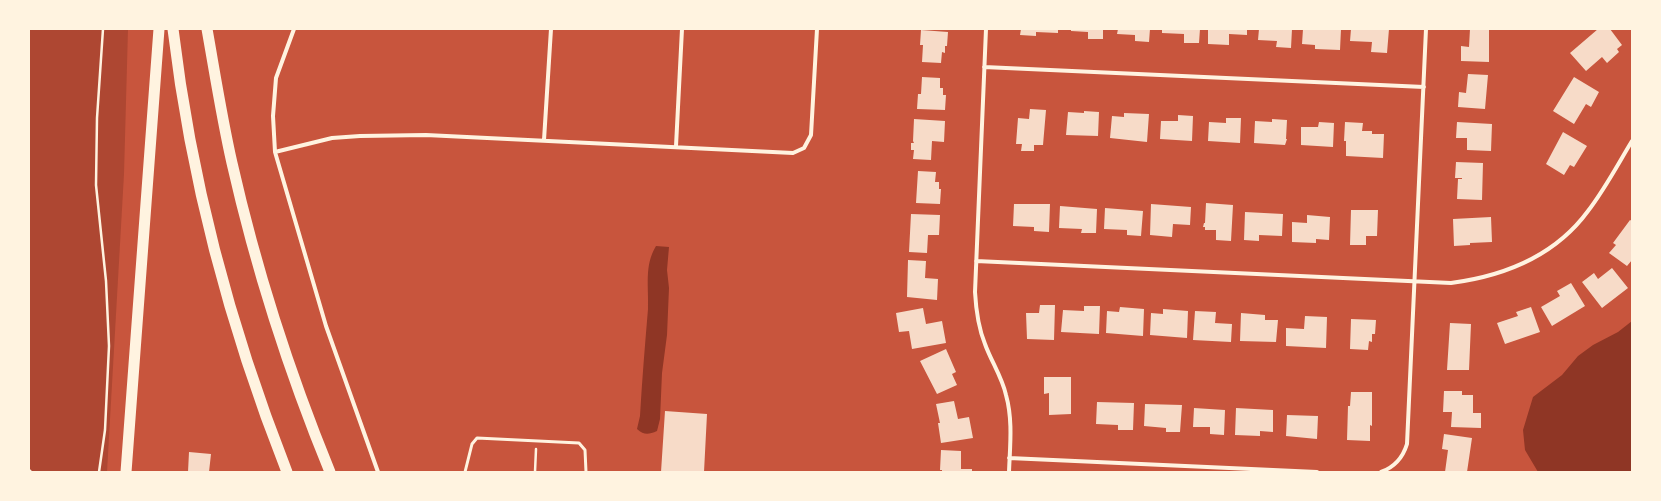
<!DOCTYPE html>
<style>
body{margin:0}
#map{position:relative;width:1661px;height:501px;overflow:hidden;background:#c8553d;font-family:Roboto,sans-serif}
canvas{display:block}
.frame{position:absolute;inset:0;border:30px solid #fff3e0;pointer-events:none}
</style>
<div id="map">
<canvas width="1661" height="501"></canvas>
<div class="frame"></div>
</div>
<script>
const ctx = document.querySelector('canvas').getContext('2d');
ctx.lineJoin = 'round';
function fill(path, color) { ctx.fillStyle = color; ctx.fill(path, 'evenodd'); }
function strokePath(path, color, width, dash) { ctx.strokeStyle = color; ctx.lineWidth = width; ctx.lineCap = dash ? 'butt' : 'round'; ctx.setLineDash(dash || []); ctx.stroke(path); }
fill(new Path2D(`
 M29,29H128L124,174L107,472H29Z`), '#ae4732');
fill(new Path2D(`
 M656,246L669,247L667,270L669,288L667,335L662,373L660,419L657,431C648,435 644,435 637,429L640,416C642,380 645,345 648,309C649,286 644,266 656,246Z
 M1632,321V472H1538L1525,450L1523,430L1533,397L1562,375L1578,356L1593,345L1618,332Z`), '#8f3625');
fill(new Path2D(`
 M1021,29H1058V33L1036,32V36L1020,35Z
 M1071,29H1103V39H1088V32L1071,31Z
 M1118,29H1150L1149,42L1135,41V35L1117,34Z
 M1162,29H1200L1199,43H1184V34L1162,33Z
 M1208,29H1247V35L1229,34V45L1208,44Z
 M1259,29H1292L1291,48L1276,47L1277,41L1258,40Z
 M1303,29H1341L1340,50L1315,49V45L1302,44Z
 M1351,29H1389L1387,53L1371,52L1372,42L1350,41Z
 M1470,29H1489V62L1461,61V46L1469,47Z
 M1598,29H1610L1622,45L1617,49L1619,52L1607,63L1602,57L1586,71L1570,53Z
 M921,30L948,32L947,46H945V53L942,52L941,63L922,62L923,45H920Z
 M1468,74L1488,75L1485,109L1458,107L1459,92L1466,93Z
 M922,77L940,78V88H943V95H946L945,110L917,109L918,94H921Z
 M1574,77L1599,92L1591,107L1586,104L1574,124L1553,111Z
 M1030,109L1046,110L1043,145H1034V151H1021L1022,144H1016L1018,118L1029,119Z
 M1084,111L1099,112L1098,136L1066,135L1068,112L1084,113Z
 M1124,113L1149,114L1147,142L1110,138L1112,116L1124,117Z
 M1178,115L1193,116L1192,141L1160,139L1161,121H1178Z
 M1226,118H1241L1240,143L1208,141L1209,122L1226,123Z
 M914,119L945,121L944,142L932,141L931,160L913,159L914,150H911V143H914L913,141Z
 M1272,119L1287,120L1286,139H1287L1285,145L1254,143L1255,121L1272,122Z
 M1319,122L1334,123L1333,147L1301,145V127H1318Z
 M1345,122L1363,123L1362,131H1372V134H1384L1383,158L1346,156V141H1344Z
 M1457,122L1492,124L1491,151L1467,150V138H1456Z
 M1563,132L1587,146L1574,167L1570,165L1564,175L1546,164Z
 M1456,162L1483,163L1482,200L1457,199L1458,179H1462V178H1455Z
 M918,171L936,172L935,182H939V189H941L940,204L916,203Z
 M1206,203L1233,205L1231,241L1216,240V230H1205V227H1203L1204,223H1205Z
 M1014,204H1050L1049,232L1034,231V227L1013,226Z
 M1151,204L1191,207L1190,225L1173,224L1172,237L1150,235Z
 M1060,206L1097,209L1096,233H1081L1082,229L1059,228Z
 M1105,208L1143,211L1141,236L1127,235V230L1104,229Z
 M1351,210H1378L1377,236H1366V245H1350Z
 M1245,212L1283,214L1282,236L1259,235V241L1244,240Z
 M911,214L940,215L939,235H928L927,253L909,252Z
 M1307,215L1330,217L1329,240L1316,239V243L1292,242V222L1307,223Z
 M1491,217L1492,242L1470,243V245L1454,246L1453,219Z
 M1630,220L1632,221V260L1627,266L1609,253L1616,245L1613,243Z
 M908,260L926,261L925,278L938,279L937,300L907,297Z
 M1612,268L1628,288L1602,308L1582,282L1594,273L1598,279Z
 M1571,283L1585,306L1552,326L1541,307L1560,296L1557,291Z
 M1040,305H1055L1054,340L1027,339L1026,313H1039Z
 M1084,306H1100L1099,334L1061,332L1063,310L1084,311Z
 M1120,307L1144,309L1143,336L1106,333L1107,311L1119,312Z
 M1531,307L1540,332L1505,344L1497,323L1518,316L1516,312Z
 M923,308L926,324L942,321L946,343L912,349L909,331L899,332L896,313Z
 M1163,309L1188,311L1187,338L1150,335L1151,313L1163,314Z
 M1195,311L1216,312L1215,323L1232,324L1231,342L1193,340Z
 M1241,313L1265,315V320H1278L1276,342L1240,341Z
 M1305,316L1327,317L1326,348L1286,346V328L1304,329Z
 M1351,319L1376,320L1375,334H1372V342L1369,341L1368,350L1350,349Z
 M1450,323L1471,324L1469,370H1447Z
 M946,349L956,372L952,374L957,385L937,394L920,361Z
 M1044,377H1071V414L1049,415V393L1044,394Z
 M1444,391H1462V395H1473V413H1481V428L1451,427L1452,412H1443Z
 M1351,392H1372V426L1370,425V441L1347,440L1348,406H1350Z
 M954,401L958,419L969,417L973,438L941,443L938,423H940L936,404Z
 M1097,402L1134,403L1133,430H1118V425L1096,424Z
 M1145,404L1182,405L1180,432H1166V428L1144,426Z
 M1194,408L1225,410L1224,435L1210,434V427H1193Z
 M1236,408L1273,410V432L1260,431V436L1235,435Z
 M665,411L707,414L704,472H661Z
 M1287,415L1318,416L1317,439L1286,436Z
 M1444,434L1472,438L1467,472H1445L1448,450L1442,449Z
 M941,450L961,451V469H972V472H942V470H940Z
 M189,452L211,454L209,472H188Z`), '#f7dbc8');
strokePath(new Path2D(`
 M29,470L31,472
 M99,472L105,430L109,346L106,281L96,185L97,118L103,29
 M535,472L536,449`), '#fff3e0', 2.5);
strokePath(new Path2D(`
 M465,472L472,444L477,438L579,443L585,450L586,472`), '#fff3e0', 3);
strokePath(new Path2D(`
 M294,29L276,78L273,116L275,152L326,326L378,472
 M986,29L975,292C976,310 978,327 985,344C991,361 1002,377 1006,395C1013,420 1010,446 1009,472
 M984,67L1424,87
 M544,140L551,29
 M676,146L682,29
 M275,152L332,138L360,136L426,135L793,153L804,148L811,135L817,29
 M976,261L1451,283C1504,276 1555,256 1588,211C1605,189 1618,164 1632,141
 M1009,458L1317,472
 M1381,472C1395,467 1403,457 1407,444L1426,29`), '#fff3e0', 4);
strokePath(new Path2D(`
 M173,29C191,181 231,330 287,472
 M207,29C215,74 222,119 232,163C256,269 289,372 330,472
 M126,472L159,29`), '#fff3e0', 11);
</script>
